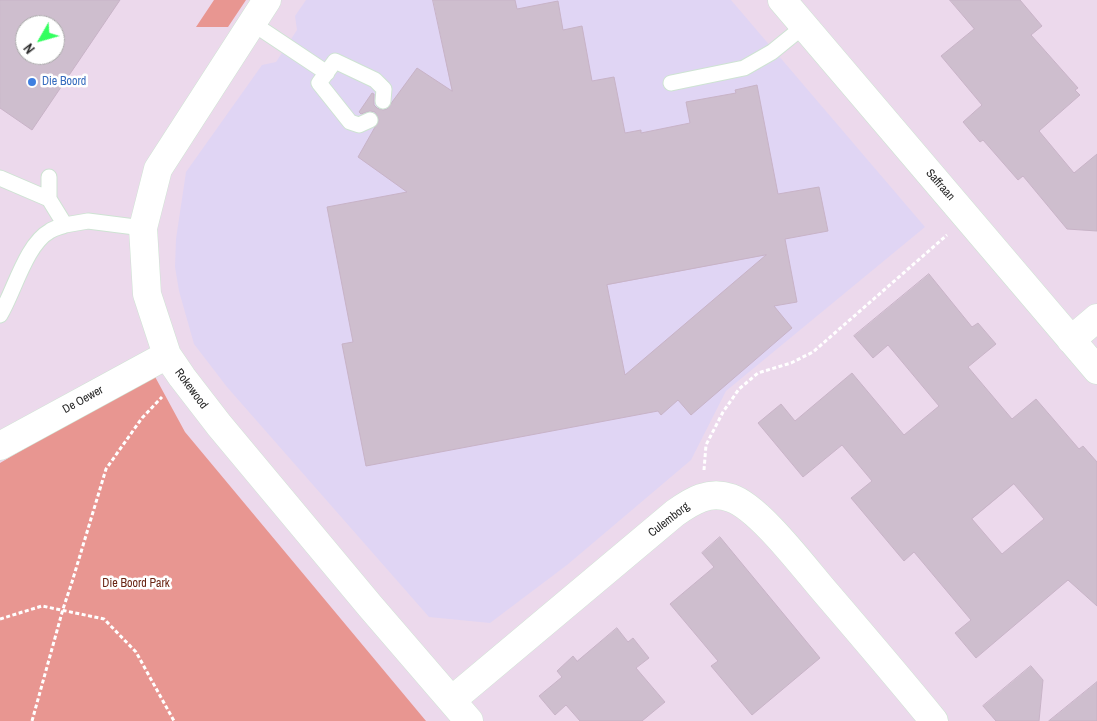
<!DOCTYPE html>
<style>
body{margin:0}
#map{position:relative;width:1097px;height:721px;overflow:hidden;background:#ecd9ec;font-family:"Archivo Narrow",sans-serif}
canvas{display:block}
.north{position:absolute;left:15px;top:15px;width:50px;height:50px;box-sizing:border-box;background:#fff;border:1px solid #a9a9a9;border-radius:50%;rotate:232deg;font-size:14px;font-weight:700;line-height:20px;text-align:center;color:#292929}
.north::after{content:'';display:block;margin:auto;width:18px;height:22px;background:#33ff5f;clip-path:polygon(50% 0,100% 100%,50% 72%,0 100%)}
</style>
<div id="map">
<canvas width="1097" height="721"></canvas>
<div class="north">N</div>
</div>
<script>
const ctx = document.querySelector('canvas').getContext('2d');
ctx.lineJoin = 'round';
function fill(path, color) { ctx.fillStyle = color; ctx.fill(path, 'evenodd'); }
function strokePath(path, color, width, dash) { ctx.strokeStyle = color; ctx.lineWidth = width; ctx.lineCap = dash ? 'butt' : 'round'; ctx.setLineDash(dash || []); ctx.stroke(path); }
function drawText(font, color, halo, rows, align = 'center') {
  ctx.font = font + ' "Archivo Narrow",sans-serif'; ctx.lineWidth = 5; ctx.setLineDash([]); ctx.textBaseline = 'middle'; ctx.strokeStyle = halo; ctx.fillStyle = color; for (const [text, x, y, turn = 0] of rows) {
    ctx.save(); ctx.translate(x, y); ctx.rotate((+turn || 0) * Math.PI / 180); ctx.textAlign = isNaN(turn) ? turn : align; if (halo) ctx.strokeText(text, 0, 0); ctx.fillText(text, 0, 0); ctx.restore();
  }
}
fill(new Path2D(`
 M306,0H731L925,227L726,391L691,460L567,565L490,623L429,617L227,387L194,344L179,291L175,267L176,239L186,172L262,65L276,62L297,30L295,16Z`), '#e0d5f4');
fill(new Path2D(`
 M214,0H246L228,27H196Z
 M153,373L185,432L426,721H0V463Z`), '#e89691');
const building = new Path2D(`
 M0,0H120L32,130L0,108ZM25,25H55V55H25Z
 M433,0H515L517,9L558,1L563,30L582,26L592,81L614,77L625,133L641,130V133L690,123L686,102L736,93L735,90L757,85L778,194L819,187L828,231L785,239L797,302L774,306L792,328L691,415L678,400L661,415L658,411L366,466L342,344L353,342L327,207L407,192L358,157L379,120L375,112L370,111L361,114L359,112L372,93L374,94V105L377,108L383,110L387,109L417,68L452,91ZM766,255L625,375L607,285Z
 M950,0H1020L1042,26L1031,35L1078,88L1075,90L1080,95L1039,131L1074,173L1097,154V231L1067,229L1023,176L1018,180L983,140L980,142L963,122L982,105L941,56L974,29Z
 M929,274L972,327L978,323L996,344L968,367L1012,419L1036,399L1079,449L1083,446L1097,462V606L1068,580L976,658L955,633L971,620L914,552L904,561L851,498L872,481L842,445L803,477L758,423L781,404L795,421L852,373L904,435L939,406L888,345L873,358L854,336ZM1014,484L1044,519L1002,554L972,519Z
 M720,537L820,658L752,715L711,666L718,661L670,604L714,567L702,553Z
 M617,628L628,642L633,638L649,658L636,668L665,702L642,721H580L566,705L555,715L539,696L562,677L557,671L573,656L577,661Z
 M1031,666L1043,680L1039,721H996L983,706Z
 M1097,682V721H1049Z`);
fill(building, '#cebece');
strokePath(building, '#c8b3c7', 1);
const lane = new Path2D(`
 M252,23L327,73
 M671,83L744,68L772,52L804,26
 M370,120L359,125L350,122L319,83L335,61L375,80L384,89L383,101
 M49,177V199L65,225L88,221L143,228
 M0,178L49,199
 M0,315C14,292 26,244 50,231C54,228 60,227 65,225`);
const street = new Path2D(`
 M267,0L158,169L143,228L147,294L167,355L182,377L219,425L370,606L469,721
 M782,0L1097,370
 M1071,340L1097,318
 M0,446L167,355
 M452,700L675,513C692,501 709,490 731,498C760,508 805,569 827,594C863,636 899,678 934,721`);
strokePath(lane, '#cee3d3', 17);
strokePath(street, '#cee3d3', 29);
strokePath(new Path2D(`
 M704,470L706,445L723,412L739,389L758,373L791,363L813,352L947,235
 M0,619L42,606L104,619L136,652L174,721
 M32,721L63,609L72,582L106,469L142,418L162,397`), '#fff', 3, [4, 2.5]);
strokePath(lane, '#fff', 15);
strokePath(street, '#fff', 28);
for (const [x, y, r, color] of [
 [32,82,5,"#3f7fe0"]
]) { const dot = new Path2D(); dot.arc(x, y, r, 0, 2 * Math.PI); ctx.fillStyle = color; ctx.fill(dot); strokePath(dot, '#fff', 2); }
drawText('12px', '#366cbe', '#fff', [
 ["Die Boord",42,82]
], 'left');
drawText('12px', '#292929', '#fff', [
 ["Saffraan",940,185,49],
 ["Rokewood",191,389,53],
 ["De Oewer",83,400,-29],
 ["Culemborg",669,520,-38]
]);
drawText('12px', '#6a2514', '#fff', [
 ["Die Boord Park",136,584]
]);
</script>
